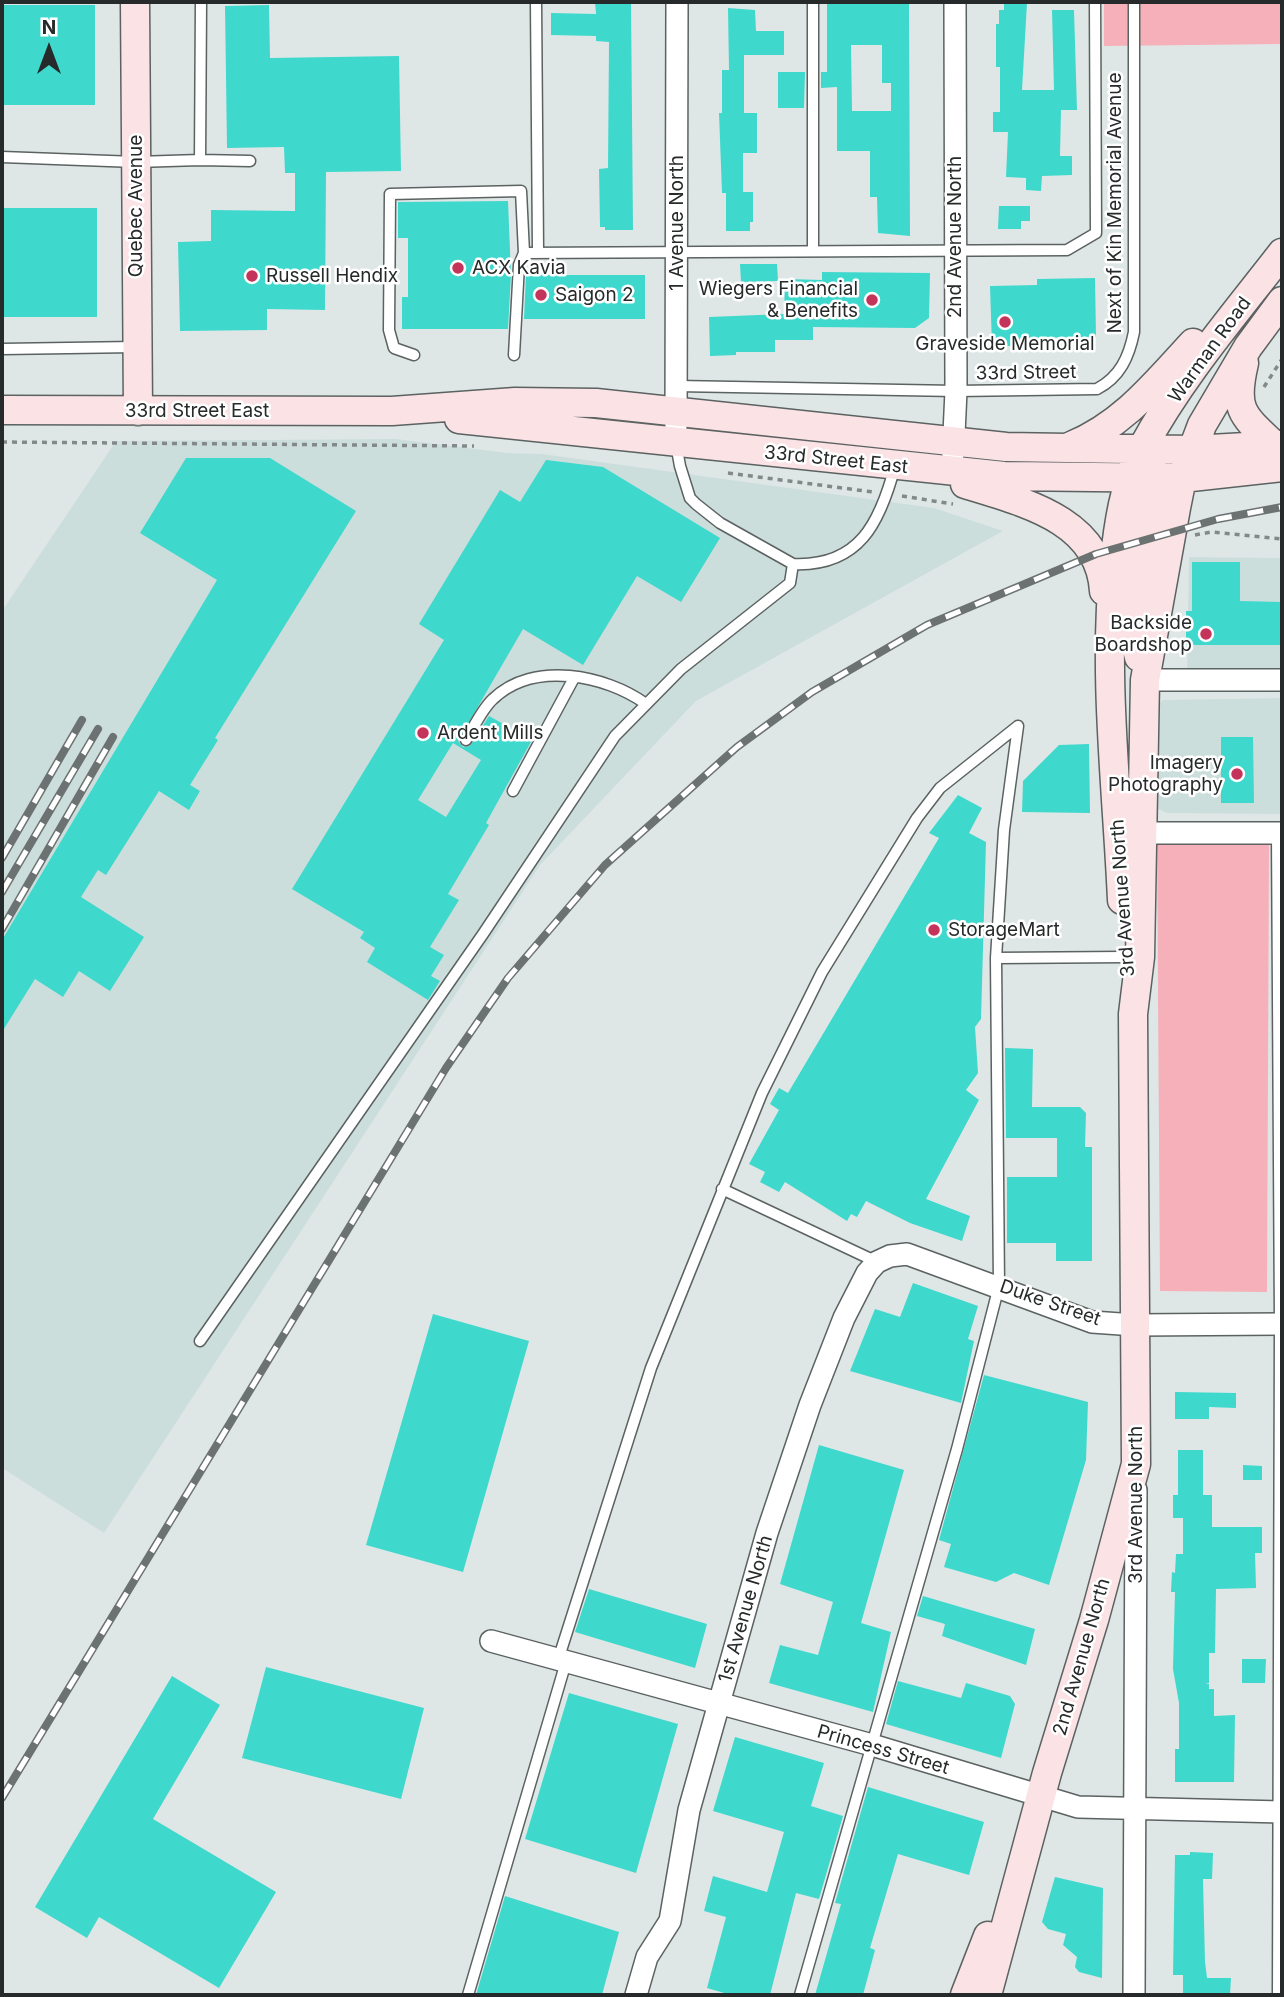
<!DOCTYPE html>
<style>
body{margin:0}
#map{position:relative;width:1284px;height:1997px;overflow:hidden;background:#dfe7e6;font-family:Inter,sans-serif}
canvas{display:block}
.frame{position:absolute;inset:0;border:4px solid #272a2a;pointer-events:none}
.north{position:absolute;left:14px;top:14px;width:70px;height:70px;-webkit-text-stroke:5px #fff;paint-order:stroke;rotate:0deg;font-size:19px;font-weight:700;line-height:28px;text-align:center;color:#272a2a}
.north::after{content:'';display:block;margin:auto;width:24px;height:32px;background:#272a2a;clip-path:polygon(50% 0,100% 100%,50% 72%,0 100%)}
</style>
<div id="map">
<canvas width="1284" height="1997"></canvas>
<div class="frame"></div>
<div class="north">N</div>
</div>
<script>
const ctx = document.querySelector('canvas').getContext('2d');
ctx.lineJoin = 'round';
function fill(path, color) { ctx.fillStyle = color; ctx.fill(path, 'evenodd'); }
function strokePath(path, color, width, dash) { ctx.strokeStyle = color; ctx.lineWidth = width; ctx.lineCap = dash ? 'butt' : 'round'; ctx.setLineDash(dash || []); ctx.stroke(path); }
function drawText(font, color, halo, rows, align = 'center') {
  ctx.font = font + ' Inter,sans-serif'; ctx.lineWidth = 5; ctx.setLineDash([]); ctx.textBaseline = 'middle'; ctx.strokeStyle = halo; ctx.fillStyle = color; for (const [text, x, y, turn = 0] of rows) {
    ctx.save(); ctx.translate(x, y); ctx.rotate((+turn || 0) * Math.PI / 180); ctx.textAlign = isNaN(turn) ? turn : align; if (halo) ctx.strokeText(text, 0, 0); ctx.fillText(text, 0, 0); ctx.restore();
  }
}
fill(new Path2D(`
 M396,439L507,453L542,454L934,508L1003,531L696,701L540,865L104,1533L2,1468V611L116,441Z
 M1189,557L1282,558V675H1187Z
 M1282,698V814L1167,813L1157,808L1152,795L1157,706L1163,700Z`), '#ccdedc');
fill(new Path2D(`
 M1104,2H1282V44L1104,46Z
 M1157,840H1269L1267,1292L1160,1291Z`), '#f6b0b9');
fill(new Path2D(`
 M595,2H631L633,230H605V227H600L599,169L608,168L609,42L596,41V36L551,35V13L596,14Z
 M866,2L909,3L910,236L878,233L877,197H870V151H837V87L821,88V72H827V4ZM851,45H882V83H891V111H852Z
 M1004,2L1027,3L1022,90H1054L1052,10H1074L1077,110H1061L1060,156H1072V175L1042,176L1041,191L1026,190V178L1006,177L1008,132H993V112H1000V67H996V24H999V10H1004Z
 M2,5H95V105H2Z
 M269,5L270,58L399,56L401,171L326,172L325,310L267,309V330L180,331L178,242L211,241V210L295,211V173H285L284,147L227,148L225,6Z
 M728,8L755,10L756,31H784V55H744V113H757V153H743V192H753V222H750V231H726V193H722L719,113H722V70H729Z
 M778,72H805L804,108H778Z
 M508,201L511,275L508,329H402V297H408V238H398V202Z
 M999,206H1030V221H1021V229H998Z
 M2,208H97V317H2Z
 M740,264H777L778,281L741,282Z
 M822,272L930,273L929,318L915,328L813,327V340H775V352H736V355L710,356L709,317L784,314L785,279L822,280Z
 M526,275H645V319H524Z
 M1095,278L1096,337L1024,338V346H992L990,286L1037,285V279Z
 M186,458H270L356,511L215,738L218,740L190,785L200,791L189,810L159,791L106,875L98,870L81,897L144,937L110,991L79,971L63,997L35,979L2,1032V940L217,580L140,533Z
 M546,460L603,467L720,538L681,602L637,576L583,665L523,629L458,741L463,747L470,746L489,716L532,740L486,823L489,825L448,894L459,900L430,947L444,955L431,976L440,981L428,1000L367,962L375,948L360,938L364,932L292,889L444,640L419,624L500,490L520,502ZM453,743L481,760L446,817L418,800Z
 M1192,562H1240V601L1282,602V645H1186V611H1192Z
 M1221,737H1253L1254,803H1221Z
 M1089,744L1090,813L1022,812L1023,781L1059,745Z
 M958,795L982,808L969,833L986,842L981,1019L975,1027L978,1073L966,1090L979,1100L926,1199L970,1216L962,1241L910,1223L866,1201L857,1217L851,1214L847,1221L785,1182L779,1192L760,1182L765,1172L749,1164L779,1110L770,1104L779,1088L788,1093L939,838L929,833Z
 M1005,1048L1033,1049L1032,1107H1080L1086,1113L1085,1147H1092V1261H1056V1243H1007V1177H1057V1138H1006Z
 M913,1283L978,1306L968,1339L974,1341L961,1403L850,1371L875,1309L900,1317Z
 M433,1314L529,1341L463,1572L366,1545Z
 M984,1375L1088,1402L1086,1460L1049,1585L1014,1573L996,1582L944,1567L951,1544L939,1540Z
 M1175,1392L1236,1393V1408L1209,1407V1419H1175Z
 M819,1445L904,1470L861,1623L891,1632L873,1712L769,1683L780,1645L818,1655L833,1602L780,1584Z
 M1178,1450H1203V1495H1212V1527H1262V1553H1255L1256,1588L1216,1589L1215,1653H1209V1683H1205L1209,1684V1689H1214V1716L1235,1715L1234,1782H1175V1749H1179V1703L1173,1669L1175,1592H1171L1172,1572L1175,1573L1176,1554H1183V1518H1173V1495H1178Z
 M1243,1465L1262,1466V1480H1243Z
 M589,1589L707,1624L695,1668L575,1632Z
 M923,1596L1035,1629L1026,1665L942,1636L945,1624L917,1616Z
 M1242,1659H1266L1265,1683H1242Z
 M266,1667L424,1708L401,1799L242,1758Z
 M172,1676L220,1705L153,1819L276,1892L219,1988L99,1917L87,1938L35,1907Z
 M898,1681L961,1698L966,1683L1010,1696L1015,1704L1001,1758L886,1724Z
 M569,1693L678,1724L636,1873L525,1839Z
 M735,1737L824,1763L811,1806L843,1816L819,1899L796,1893L770,1995H731L707,1988L726,1917L704,1911L713,1876L767,1892L784,1832L713,1811Z
 M868,1787L984,1822L969,1875L898,1854L870,1948L875,1950L863,1995H815L841,1904L835,1903Z
 M1190,1852L1213,1853L1212,1879H1203L1205,1962L1207,1978H1231L1230,1995H1183V1975H1173L1175,1855H1190Z
 M1055,1877L1103,1888L1102,1978L1079,1972L1075,1967L1077,1957L1063,1945L1066,1934L1048,1929L1042,1922Z
 M505,1896L619,1932L602,1995H476Z`), '#3ed8cd');
const lane = new Path2D(`
 M536,2L538,251
 M2,157L136,162L200,160L201,2
 M200,160L250,161
 M813,250V2
 M2,349L135,347
 M414,355L394,348L389,330L390,194L521,191L524,253
 M514,355L519,265L524,253L1067,250L1096,233L1095,2
 M677,386L956,391L1097,389C1120,377 1129,357 1134,332V2
 M793,564C859,567 880,523 895,466
 M466,740C474,727 482,709 493,699C533,660 606,675 646,704
 M513,791L574,678
 M1277,833L1280,1324L1278,1995
 M996,958L1124,957
 M722,1189L877,1262
 M200,1341L483,934L615,736L681,669L790,583L793,564L720,523L696,504L690,498L680,466L676,444
 M558,1660L651,1368L762,1093L822,972L917,818L940,788L1018,726
 M468,1995L566,1662
 M800,1995L957,1449L999,1286L996,958L1004,830L1018,726`);
const street = new Path2D(`
 M676,427L677,2
 M953,455L956,391L955,2
 M1145,680H1282
 M1140,833H1282
 M491,1641L872,1745L1078,1807L1282,1812
 M636,1995L647,1957L670,1921L689,1810L767,1533L810,1405L844,1318L867,1273L877,1262L890,1256L907,1254L1092,1322L1135,1325L1282,1324
 M1134,1995L1136,1490`);
const secondary = new Path2D(`
 M135,2L138,411
 M1244,363C1233,410 1242,415 1275,446
 M2,410L392,411L515,402L596,403L1006,447L1192,450L1282,445
 M459,419L1004,476L1182,478L1282,467
 M1071,446C1123,425 1156,383 1193,343
 M965,484C1022,502 1100,519 1104,591
 M1139,657L1134,637V618L1153,478L1151,462
 M1122,900C1117,789 1103,677 1114,565C1118,527 1124,482 1143,447C1180,378 1234,315 1282,253
 M965,1995L988,1936
 M987,1995L1047,1773L1094,1620L1136,1464L1133,1014L1140,957L1145,680L1176,508L1182,478L1202,425L1248,347L1282,301`);
strokePath(lane, '#5b6261', 13);
strokePath(street, '#5b6261', 24);
strokePath(secondary, '#5b6261', 31);
strokePath(new Path2D(`
 M1264,387L1282,359
 M2,442L474,446
 M728,473L873,492
 M902,496L953,504
 M1195,535L1211,532L1282,539`), '#838988', 3.5, [5, 5]);
strokePath(lane, '#fff', 10);
strokePath(street, '#fff', 21);
strokePath(secondary, '#fae2e5', 28);
const rail = new Path2D(`
 M2,858L82,720
 M2,892L98,729
 M2,929L113,737
 M2,1798L446,1068L508,978L605,865L737,747L812,692L927,625L1096,554L1218,519L1282,507`);
strokePath(rail, '#6c7171', 8);
strokePath(rail, '#fff', 5, [16]);
for (const [x, y, r, color] of [
 [458,268,7,"#c4345a"],
 [252,276,7,"#c4345a"],
 [541,295,7,"#c4345a"],
 [872,300,7,"#c4345a"],
 [1005,322,7,"#c4345a"],
 [1206,634,7,"#c4345a"],
 [423,733,7,"#c4345a"],
 [1237,774,7,"#c4345a"],
 [934,930,7,"#c4345a"]
]) { const dot = new Path2D(); dot.arc(x, y, r, 0, 2 * Math.PI); ctx.fillStyle = color; ctx.fill(dot); strokePath(dot, '#fff', 2.5); }
drawText('19px', '#272a2a', '#fff', [
 ["Next of Kin Memorial Avenue",1115,203,-90],
 ["Quebec Avenue",136,206,-90],
 ["1 Avenue North",677,223,-90],
 ["2nd Avenue North",955,237,-90],
 ["Warman Road",1210,350,-54],
 ["33rd Street",1026,373,-1],
 ["33rd Street East",197,411],
 ["33rd Street East",836,460,6],
 ["3rd Avenue North",1123,898,-94],
 ["Duke Street",1050,1303,19],
 ["3rd Avenue North",1136,1505,-90],
 ["1st Avenue North",746,1609,-74],
 ["2nd Avenue North",1082,1657,-74],
 ["Princess Street",883,1750,16]
]);
drawText('19px', '#272a2a', '#fff', [
 ["ACX Kavia",472,268],
 ["Russell Hendix",266,276],
 ["Wiegers Financial",858,289,"right"],
 ["& Benefits",858,311,"right"],
 ["Saigon 2",555,295],
 ["Graveside Memorial",1005,344,"center"],
 ["Backside",1192,623,"right"],
 ["Boardshop",1192,645,"right"],
 ["Ardent Mills",437,733],
 ["Imagery",1223,763,"right"],
 ["Photography",1223,785,"right"],
 ["StorageMart",948,930]
], 'left');
</script>
